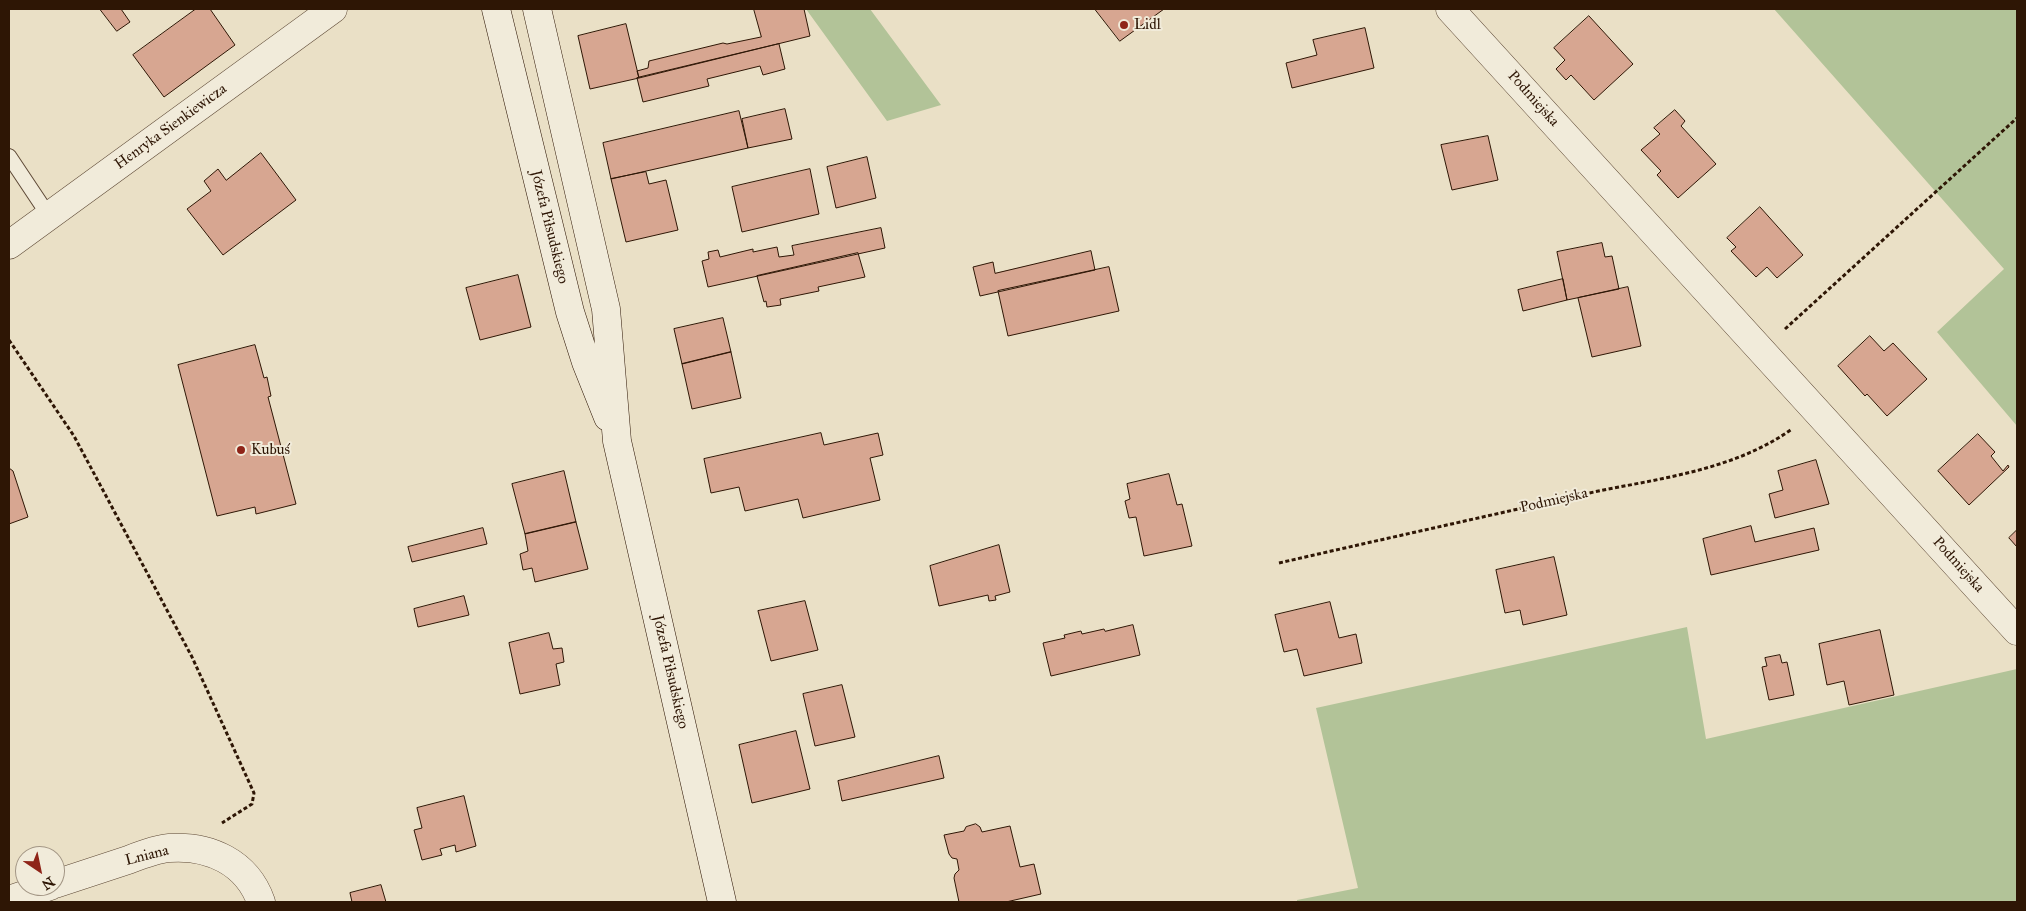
<!DOCTYPE html>
<meta charset="utf-8">
<style>
body{margin:0}
#map{position:relative;width:2026px;height:911px;overflow:hidden;background:#eae0c6;font-family:"IM FELL Great Primer",serif}
canvas{display:block}
.frame{position:absolute;inset:0;border:10px solid #2e1605;pointer-events:none}
.north{position:absolute;left:15px;top:846px;width:50px;height:50px;box-sizing:border-box;background:#f1ebda;border:1px solid #a39685;border-radius:50%;rotate:146deg;font-size:14px;font-weight:700;line-height:20px;text-align:center;color:#2e1605}
.north::after{content:'';display:block;margin:auto;width:18px;height:22px;background:#8f2418;clip-path:polygon(50% 0,100% 100%,50% 72%,0 100%)}
</style>
<div id="map">
<canvas width="2026" height="911"></canvas>
<div class="frame"></div>
<div class="north">N</div>
</div>
<script>
const ctx = document.querySelector('canvas').getContext('2d');
ctx.lineJoin = 'round';
function fill(path, color) { ctx.fillStyle = color; ctx.fill(path, 'evenodd'); }
function strokePath(path, color, width, dash) { ctx.strokeStyle = color; ctx.lineWidth = width; ctx.lineCap = dash ? 'butt' : 'round'; ctx.setLineDash(dash || []); ctx.stroke(path); }
function drawText(font, color, halo, rows, align = 'center') {
  ctx.font = font + ' "IM FELL Great Primer",serif'; ctx.lineWidth = 4; ctx.setLineDash([]); ctx.textBaseline = 'middle'; ctx.strokeStyle = halo; ctx.fillStyle = color; for (const [text, x, y, turn = 0] of rows) {
    ctx.save(); ctx.translate(x, y); ctx.rotate((+turn || 0) * Math.PI / 180); ctx.textAlign = isNaN(turn) ? turn : align; if (halo) ctx.strokeText(text, 0, 0); ctx.fillText(text, 0, 0); ctx.restore();
  }
}
fill(new Path2D(`
 M806,9H870L941,105L887,121Z
 M1774,9H2017V426L1937,332L2004,269Z
 M1687,627L1706,739L2017,669V902H1297V900L1358,888L1316,708Z`), '#b2c398');
const building = new Path2D(`
 M100,9H121L130,22L117,31Z
 M196,9H210L235,45L164,97L133,55Z
 M754,9H804L810,36L639,78L637,71L648,68L649,61L723,43L727,44L761,37Z
 M1095,9H1164L1120,41Z
 M1589,16L1633,64L1594,100L1571,75L1566,80L1556,69L1565,60L1554,48Z
 M626,24L639,78L590,89L578,36Z
 M1365,28L1374,68L1292,88L1286,63L1317,55L1313,40Z
 M779,44L785,69L763,75L760,66L707,79L709,86L643,102L637,78Z
 M785,109L792,139L748,148L742,119Z
 M1675,110L1685,121L1681,126L1716,164L1678,198L1657,175L1661,171L1641,150L1660,134L1654,128Z
 M739,111L748,148L611,179L603,143Z
 M1488,136L1498,180L1452,190L1441,145Z
 M261,153L296,200L223,255L187,209L211,191L204,181L218,169L226,180Z
 M867,157L876,198L836,208L827,167Z
 M810,169L819,214L742,232L732,187Z
 M646,172L649,184L666,180L678,230L626,242L611,179Z
 M1760,207L1803,255L1777,278L1767,267L1756,277L1731,251L1736,247L1727,238Z
 M881,228L885,248L708,287L702,261L709,259L708,252L718,250L720,257L753,249V252L777,247L779,257L794,255L792,246Z
 M1602,243L1605,257L1612,256L1619,289L1567,300L1557,252Z
 M1091,251L1095,270L980,296L973,267L993,262L995,273Z
 M858,253L865,277L818,287L819,291L780,299L781,305L767,307L766,301L764,302L757,276Z
 M1109,267L1119,311L1008,336L998,291Z
 M518,275L531,327L480,340L466,288Z
 M1563,279L1567,300L1523,311L1518,290Z
 M1628,287L1641,346L1592,357L1578,298Z
 M723,318L731,352L682,364L674,329Z
 M1870,336L1884,351L1893,343L1927,379L1887,416L1867,394L1865,396L1838,366Z
 M255,345L264,378L267,377L271,396L268,397L296,504L256,514L255,507L217,516L178,365Z
 M731,352L741,398L692,409L682,364Z
 M821,433L824,445L878,433L883,455L870,458L880,500L803,518L798,499L745,511L739,487L711,493L704,459Z
 M1978,434L1995,452L1991,456L2003,471L2008,465L2009,467L1969,505L1938,471Z
 M1816,460L1829,504L1775,518L1769,494L1783,490L1778,471Z
 M9,468L13,471L28,517L9,524Z
 M564,471L576,522L525,534L512,484Z
 M1169,474L1177,505L1182,504L1192,546L1144,556L1136,517L1129,518L1125,501L1130,499L1127,484Z
 M576,522L588,569L535,582L532,568L523,570L520,554L528,551L525,534Z
 M1751,526L1755,542L1814,528L1819,550L1711,575L1703,539Z
 M483,528L487,544L412,562L408,547Z
 M2017,530V547L2009,538Z
 M999,545L1010,592L995,596L996,600L989,601L988,595L939,606L930,566Z
 M1554,557L1567,615L1523,625L1520,610L1505,613L1496,570Z
 M464,596L469,615L418,627L414,609Z
 M805,601L818,650L771,661L758,611Z
 M1330,602L1339,638L1356,634L1362,663L1304,676L1297,649L1284,652L1275,615Z
 M1133,625L1140,655L1051,676L1043,643L1065,638L1064,635L1081,631L1082,634L1104,629L1105,631Z
 M1880,630L1894,695L1849,705L1844,681L1827,685L1819,644Z
 M549,633L553,649L562,648L564,662L556,664L560,685L520,694L509,643Z
 M1780,655L1782,663L1787,662L1794,695L1769,700L1762,667L1767,666L1765,658Z
 M842,685L855,737L815,746L803,694Z
 M796,731L810,789L752,803L739,745Z
 M939,756L944,778L842,801L838,781Z
 M464,796L476,846L456,852L455,845L440,849L442,855L422,860L414,830L422,828L417,808Z
 M976,824L980,827L982,832L1010,826L1020,867L1034,864L1041,894L1006,902H959L954,878L955,874L959,870L957,859L952,858L949,854L944,835L964,831L966,827Z
 M381,885L386,902H352L350,893Z`);
fill(building, '#d7a691');
strokePath(building, '#2e1605', 1);
const service = new Path2D(`
 M9,156L49,216`);
const minor = new Path2D(`
 M1450,9L2017,631
 M55,884C79,876 104,868 128,860C141,855 156,849 169,848C209,845 247,862 261,902
 M9,900L50,886`);
const tertiary = new Path2D(`
 M9,245L333,9`);
const secondary = new Path2D(`
 M496,9L570,312L586,362L608,417
 M537,9L606,309L617,441L722,902`);
strokePath(service, '#5d4835', 16);
strokePath(minor, '#5d4835', 29);
strokePath(tertiary, '#5d4835', 29);
strokePath(secondary, '#2e1605', 29);
strokePath(new Path2D(`
 M1785,329L2017,118
 M9,340L74,436L192,657L254,793L252,804L222,823
 M1279,563C1379,540 1479,518 1580,495C1651,479 1730,473 1792,429`), '#2e1605', 3, [4, 2.5]);
strokePath(service, '#f1ebda', 14);
strokePath(minor, '#f1ebda', 28);
strokePath(tertiary, '#f1ebda', 28);
strokePath(secondary, '#f1ebda', 28);
for (const [x, y, r, color] of [
 [1124,25,5,"#8f2418"],
 [241,450,5,"#8f2418"]
]) { const dot = new Path2D(); dot.arc(x, y, r, 0, 2 * Math.PI); ctx.fillStyle = color; ctx.fill(dot); strokePath(dot, '#f1ebda', 2); }
drawText('15px', '#2e1605', '#f1ebda', [
 ["Lidl",1134,25],
 ["Kubuś",251,450]
], 'left');
drawText('15px', '#2e1605', '#f1ebda', [
 ["Podmiejska",1533,99,48],
 ["Henryka Sienkiewicza",171,127,-36],
 ["Józefa Piłsudskiego",549,227,76],
 ["Podmiejska",1554,501,-13],
 ["Podmiejska",1958,565,48],
 ["Józefa Piłsudskiego",670,672,77],
 ["Lniana",147,856,-14]
]);
</script>
